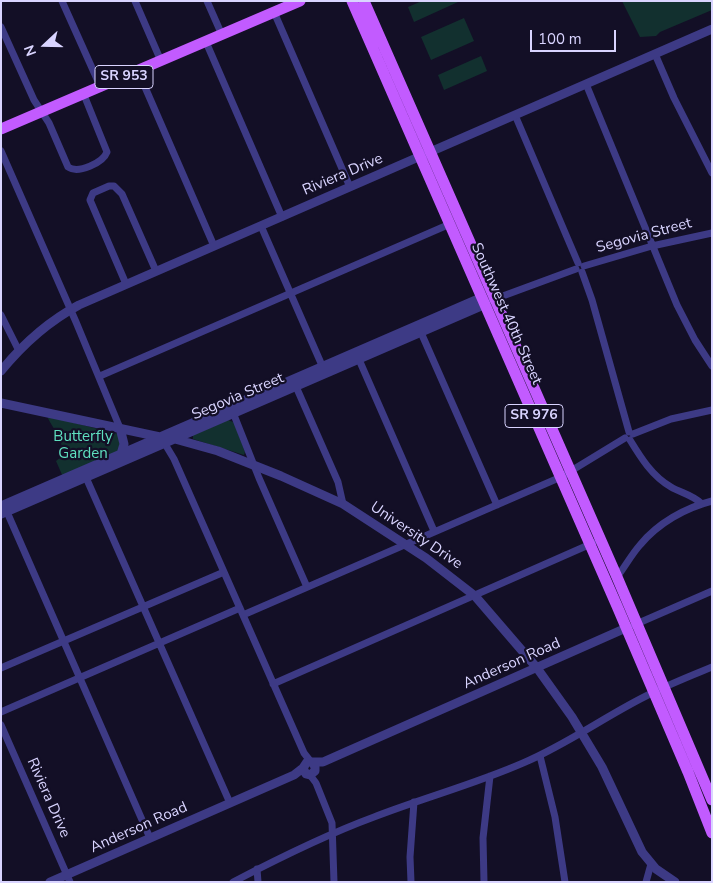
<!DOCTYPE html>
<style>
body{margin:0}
#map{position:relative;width:713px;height:883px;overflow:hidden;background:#130f26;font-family:"Nunito Sans",sans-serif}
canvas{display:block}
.frame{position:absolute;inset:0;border:2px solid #d9d4ff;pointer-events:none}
.north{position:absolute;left:20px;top:20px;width:50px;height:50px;-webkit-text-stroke:4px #130f26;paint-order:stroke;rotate:249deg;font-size:14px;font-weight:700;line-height:20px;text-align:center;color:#d9d4ff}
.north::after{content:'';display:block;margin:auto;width:18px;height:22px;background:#d9d4ff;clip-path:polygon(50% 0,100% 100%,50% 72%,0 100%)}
.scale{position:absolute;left:530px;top:30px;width:86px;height:22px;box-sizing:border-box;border:2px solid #d9d4ff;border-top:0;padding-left:6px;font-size:15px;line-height:18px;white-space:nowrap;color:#d9d4ff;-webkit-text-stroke:4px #130f26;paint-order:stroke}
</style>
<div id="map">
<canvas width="713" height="883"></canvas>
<div class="frame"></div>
<div class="north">N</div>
<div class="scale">100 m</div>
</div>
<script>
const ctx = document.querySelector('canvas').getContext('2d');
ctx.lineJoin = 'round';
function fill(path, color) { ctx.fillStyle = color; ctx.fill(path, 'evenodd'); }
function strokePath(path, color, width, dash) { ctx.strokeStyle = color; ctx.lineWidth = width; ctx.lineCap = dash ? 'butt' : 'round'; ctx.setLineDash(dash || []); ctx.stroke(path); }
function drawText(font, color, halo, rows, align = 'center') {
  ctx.font = font + ' "Nunito Sans",sans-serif'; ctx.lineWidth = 4.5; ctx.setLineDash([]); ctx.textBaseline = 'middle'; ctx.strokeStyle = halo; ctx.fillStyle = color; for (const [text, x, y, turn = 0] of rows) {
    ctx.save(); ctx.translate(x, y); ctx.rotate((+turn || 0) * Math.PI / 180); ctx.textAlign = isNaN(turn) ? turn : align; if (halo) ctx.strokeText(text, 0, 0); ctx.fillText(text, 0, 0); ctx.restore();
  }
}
fill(new Path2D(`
 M422,1H457L458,2L414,22L408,7Z
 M622,1H712V10L660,32L656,36L640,37Z
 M464,18L474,41L431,60L421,37Z
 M481,56L487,71L444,90L438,75Z
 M47,416L118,434L121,439L118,452L63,477L56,461L62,456C63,434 55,434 47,416Z
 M228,420L233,422L235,425L245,452L244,455L193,439V435Z`), '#12302f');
strokePath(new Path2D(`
 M62,1L101,88
 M135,1L161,61
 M207,1L222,35
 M274,12L350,187
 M1,27L34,100L49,123L68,167C78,174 103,163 107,152L84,95
 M206,42L282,217
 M655,54L674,98L712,173
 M138,71L214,246
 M586,84L677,305L695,340L712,366
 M515,115L578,263
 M1,151L76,322L120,428
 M261,226L324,370
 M584,266L652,246L712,233
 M582,272L592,300L629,432
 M126,284L90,200L93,193L109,186H114L122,194L156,271
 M492,300L576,269
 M1,315L19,351
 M419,328L497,505
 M357,355L434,531
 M100,376L450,224
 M294,382L338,482L343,504
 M232,410L259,478L307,587
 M633,434L671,419L712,410
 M162,439L174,459L304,753L311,762
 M630,440C641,458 652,476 671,487C681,493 693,495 702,504
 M84,473L230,803
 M7,512L150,838
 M617,577C625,567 631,555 640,545C658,523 685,508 712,501
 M243,615L561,477L625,438
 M634,625L712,591
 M1,668L224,572
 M273,684L593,543
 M1,712L240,608
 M1,725L70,882
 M540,756L555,817L565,882
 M310,775L316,783L332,823L334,882
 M257,869L258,882
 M233,882C279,858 325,835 374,817C423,798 475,784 523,763C566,745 604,717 646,696C667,685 690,676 712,667
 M411,882L410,857L414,802
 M484,882L483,838L490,776
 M646,882L651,864`), '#3d3a85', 7);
strokePath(new Path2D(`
 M1,371C23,344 49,321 79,305L712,29
 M1,403L160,437
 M120,428L124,444L121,454
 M175,439L218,451L281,476L343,504L426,558L475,596L537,668L572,717L602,767L642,852L656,869L675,882
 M1,506L476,300L478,299L484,302L481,306L1,514
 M313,763L315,767V771L310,775L306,774L303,768L307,762H323L626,628
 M50,882L294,775L303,768`), '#3d3a85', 9);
strokePath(new Path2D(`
 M352,1L617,606L688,772L712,833
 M364,1L617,577L712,800
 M1,129L300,1`), '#c25bff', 11);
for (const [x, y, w] of [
 [124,77,58],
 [534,416,58]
]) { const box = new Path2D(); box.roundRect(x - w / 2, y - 11.5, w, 23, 4); ctx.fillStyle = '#130f26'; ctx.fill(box); strokePath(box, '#d9d4ff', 1); }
drawText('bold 14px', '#d9d4ff', null, [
 ["SR 953",124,77],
 ["SR 976",534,416]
]);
drawText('15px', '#d9d4ff', '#130f26', [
 ["Riviera Drive",343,175,-23],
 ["Segovia Street",644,236,-15],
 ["Southwest 40th Street",506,314,66],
 ["Segovia Street",238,397,-23],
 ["University Drive",416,536,34],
 ["Anderson Road",512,664,-24],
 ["Riviera Drive",48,798,66],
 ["Anderson Road",139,828,-24]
]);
drawText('15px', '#5fe0c0', '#130f26', [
 ["Butterfly",83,437],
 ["Garden",83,454]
]);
</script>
